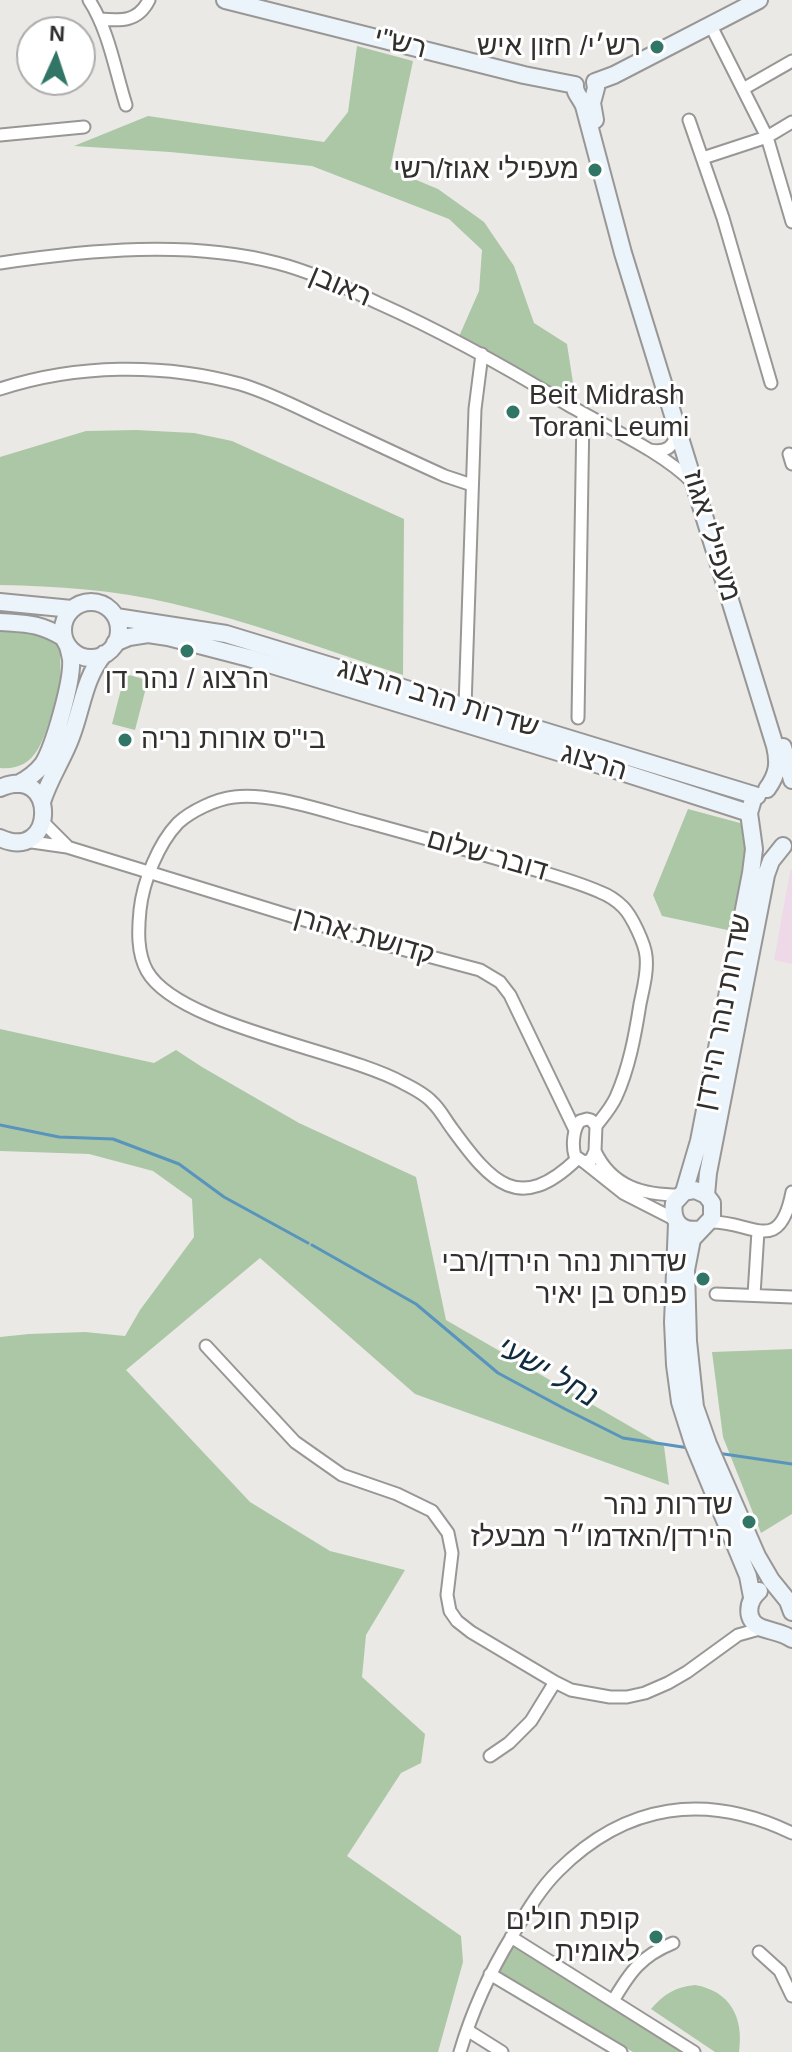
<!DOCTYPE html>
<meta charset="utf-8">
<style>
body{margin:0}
#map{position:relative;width:792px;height:2052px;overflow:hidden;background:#ebe9e6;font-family:Arial,sans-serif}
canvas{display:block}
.north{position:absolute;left:16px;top:16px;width:80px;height:80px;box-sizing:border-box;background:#fff;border:2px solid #adacac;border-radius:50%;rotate:3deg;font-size:22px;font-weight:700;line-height:32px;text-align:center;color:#31302f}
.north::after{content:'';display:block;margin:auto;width:28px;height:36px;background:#317567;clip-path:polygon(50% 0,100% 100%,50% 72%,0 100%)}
</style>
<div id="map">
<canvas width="792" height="2052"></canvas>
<div class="north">N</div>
</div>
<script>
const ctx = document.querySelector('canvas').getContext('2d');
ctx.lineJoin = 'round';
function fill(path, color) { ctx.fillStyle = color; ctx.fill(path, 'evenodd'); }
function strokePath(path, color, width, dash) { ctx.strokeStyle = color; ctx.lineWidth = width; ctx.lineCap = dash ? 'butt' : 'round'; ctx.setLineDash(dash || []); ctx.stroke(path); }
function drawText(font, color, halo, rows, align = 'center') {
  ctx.font = font + ' Arial,"Noto Sans Hebrew",sans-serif'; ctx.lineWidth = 6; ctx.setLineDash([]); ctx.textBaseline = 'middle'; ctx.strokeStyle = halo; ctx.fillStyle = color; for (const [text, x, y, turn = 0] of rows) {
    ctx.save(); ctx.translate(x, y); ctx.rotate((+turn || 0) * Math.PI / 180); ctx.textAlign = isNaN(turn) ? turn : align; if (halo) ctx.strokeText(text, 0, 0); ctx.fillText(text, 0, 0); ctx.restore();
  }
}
fill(new Path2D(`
 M792,868V964L774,960L790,872Z`), '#edd9e8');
fill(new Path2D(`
 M357,46L413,61L390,169L438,189L484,222L514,266L534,323L567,344L576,402L457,341L479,291L482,250L449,219L312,166L170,152L74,146L148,116L324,142L348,112Z
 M136,430L194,433L232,441L404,519L403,675C326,650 249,621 170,603C114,590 57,586 0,585V457L86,431Z
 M0,630C23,631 46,629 61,648C59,661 62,673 60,686C59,695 54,706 51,716C42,743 35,771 0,768Z
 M125,674L148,680L135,730L112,724Z
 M688,809L740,823L747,833L749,848L732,931L662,916L653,895Z
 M0,1029L154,1063L176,1050L202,1067L299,1123L416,1177L446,1320L664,1446L669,1485L415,1394L260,1258L126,1370L250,1502L330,1551L405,1570L366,1635L362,1677L425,1734L421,1763L401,1773L347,1856L461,1936L463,1962L438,2052H0V1337L29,1334L85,1332L125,1336L140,1310L194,1237L192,1199L153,1171L89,1154L0,1151Z
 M792,1349V1514L761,1533L723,1437L712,1352Z
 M513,1946L684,2052H633L497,1971Z
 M695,1985C730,1991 744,2017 739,2052H715L651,2009C664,1994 675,1987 695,1985Z`), '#abc7a6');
strokePath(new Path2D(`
 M0,1125L59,1137L113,1139L179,1164L224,1197L308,1243
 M312,1245L416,1304L498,1373L565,1409L623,1438L689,1448
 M717,1453L792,1464`), '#5994bc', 3);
const street = new Path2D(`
 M89,0C109,31 115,70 126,105
 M100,19C121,21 138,22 149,0
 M710,24L767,137L792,222
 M743,89L792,61
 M689,120L723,218L771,383
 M0,135L84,127
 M703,158L767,137L792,122
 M0,263C88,250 189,240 277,263C312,272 345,287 378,303C443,332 504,366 565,403C604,426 662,451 693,483
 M0,389C76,364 163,363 240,384C267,392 293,405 318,417C361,437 403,457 445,476L472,485
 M650,450C666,453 675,447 676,431
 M789,454L792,464
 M465,707L475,409L482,354
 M578,718L583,414
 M43,822L67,846
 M25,841L67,847L379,943L480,970L500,982L510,995L575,1130
 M587,1119L591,1120L596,1126L595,1151L591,1160L584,1162L575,1156C572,1146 573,1129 580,1121Z
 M595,1151C612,1187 643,1195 680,1195
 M577,1159C519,1215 491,1182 453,1130C446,1121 440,1109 432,1102C425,1094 413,1088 403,1083C344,1050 178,1026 147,971C137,953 138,930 140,910C143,882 158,844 178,823C191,811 216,799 234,797C271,792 326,812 362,821C413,835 464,849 515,864C544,873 573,880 600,892C608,895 617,901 623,907C632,916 645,944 646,956C648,972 643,989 640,1004C635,1036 629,1068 616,1097C611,1108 603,1117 596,1126
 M584,1162L623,1193L674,1219
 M709,1222C751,1220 779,1258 792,1192
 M716,1294L792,1297
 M754,1295L758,1231
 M206,1346L295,1442L342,1475L397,1494L432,1511L448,1533L452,1553L447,1595L450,1611L457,1621L471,1632L555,1682L571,1690L610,1697H627L645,1693L668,1683L687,1672L738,1635L763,1628
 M490,1756L509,1743L531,1721L555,1682
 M511,1937L694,2052
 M759,1952L780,1971L792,1996
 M490,1974L621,2052
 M613,2001C630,1972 641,1956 673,1943
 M467,2030L502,2052
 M460,2052C472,2011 490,1972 512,1936C526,1913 539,1890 558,1871C626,1803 706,1792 792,1833`);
const secondary = new Path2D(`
 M225,0L524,75L575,85
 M595,82L614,75L759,0
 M575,85C574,93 581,98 584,106L623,253L775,746C779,763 778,774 767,789
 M595,120L592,103L596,88L595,82
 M0,602L72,609
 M63 630a28 28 0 1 1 56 0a28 28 0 1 1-56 0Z
 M116,617L226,634L757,796
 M0,622C28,624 39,623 64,638
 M115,643L129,637L148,634L168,637L249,658L581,759L749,813
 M783,747L792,780
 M18,784C28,779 36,773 43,764C54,746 73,680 71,659C70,654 69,650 68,646
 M0,788C58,762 57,864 0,838
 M42,802C49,779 63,759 71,737C82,709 84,678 104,654
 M684,1192L699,1141L751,873L754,849L749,813L752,803
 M706,1195L708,1173L766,875L771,861L783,846
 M677,1223L673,1322L675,1365L680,1402L693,1443L748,1576L752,1597
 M701,1229C682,1233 671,1222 674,1203L684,1192L695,1190L706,1195L712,1203V1218L692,1239L686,1270L688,1341L695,1407L708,1444L757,1556L771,1580L788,1601L792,1612
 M759,1591C747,1601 744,1621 762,1628C773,1632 782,1632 792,1639`);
strokePath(street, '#999795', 15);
strokePath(secondary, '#999795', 20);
strokePath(street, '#fff', 11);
strokePath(secondary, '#ebf3fb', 16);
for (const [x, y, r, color] of [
 [657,47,8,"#317567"],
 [595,170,8,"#317567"],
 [513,412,8,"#317567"],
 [187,651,8,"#317567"],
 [125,740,8,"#317567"],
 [703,1279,8,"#317567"],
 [749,1522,8,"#317567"],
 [656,1937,8,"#317567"]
]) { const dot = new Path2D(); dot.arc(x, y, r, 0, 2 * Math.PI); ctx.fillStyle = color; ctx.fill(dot); strokePath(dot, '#fff', 3); }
drawText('28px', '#31302f', '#fff', [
 ["רש\"י",400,44,14],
 ["ראובן",340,287,23],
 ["מעפילי אגוז",711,536,73],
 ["שדרות הרב הרצוג",438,699,17],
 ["הרצוג",594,763,17],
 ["דובר שלום",487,856,16],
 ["קדושת אהרן",364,937,16],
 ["שדרות נהר הירדן",724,1012,-79]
]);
drawText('28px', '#31302f', '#fff', [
 ["רש׳י/ חזון איש",641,47],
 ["מעפילי אגוז/רשי",579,170],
 ["Beit Midrash",529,396,"left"],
 ["Torani Leumi",529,428,"left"],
 ["הרצוג / נהר דן",187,680,"center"],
 ["בי\"ס אורות נריה",141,740,"left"],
 ["שדרות נהר הירדן/רבי",687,1263],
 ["פנחס בן יאיר",687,1295],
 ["שדרות נהר",733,1506],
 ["הירדן/האדמו״ר מבעלז",733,1538],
 ["קופת חולים",640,1921],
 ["לאומית",640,1953]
], 'right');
drawText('italic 30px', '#112c3e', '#fff', [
 ["נחל ישעי",547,1373,30]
]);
</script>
